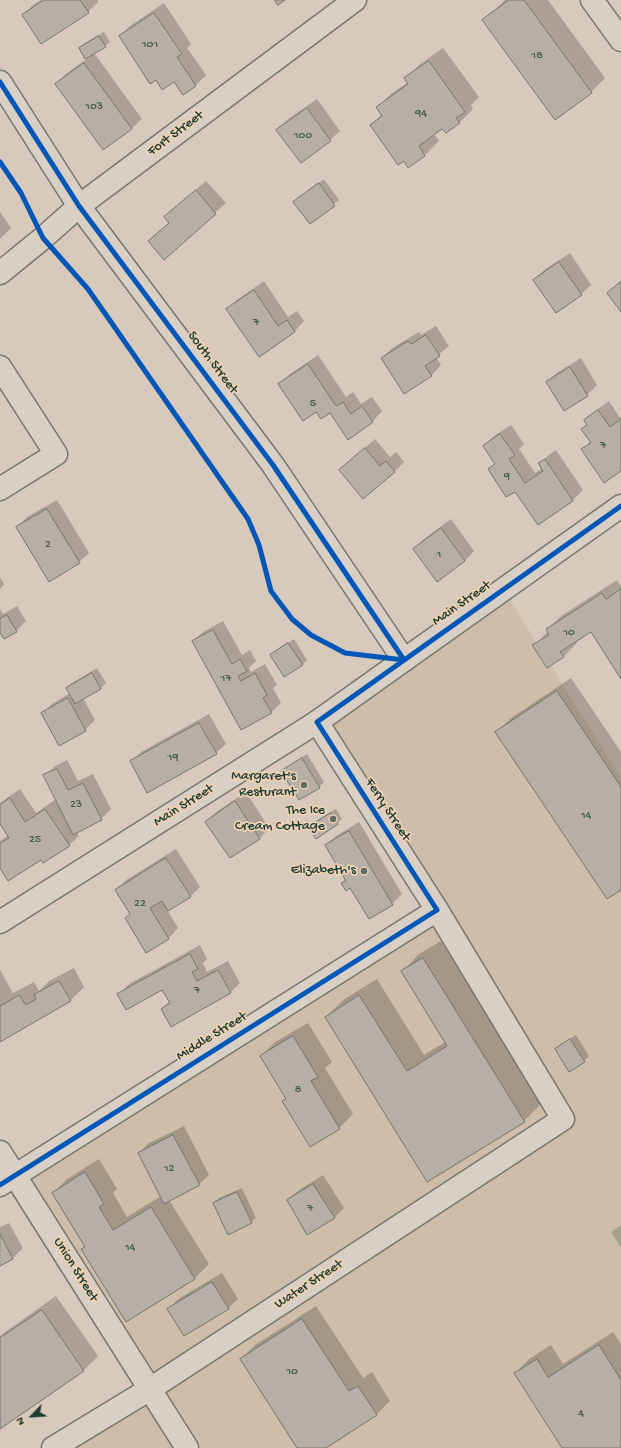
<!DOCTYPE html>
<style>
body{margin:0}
#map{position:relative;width:621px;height:1448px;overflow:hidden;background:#d7c9bb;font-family:"Gochi Hand",sans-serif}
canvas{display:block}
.north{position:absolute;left:12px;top:1396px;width:40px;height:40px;-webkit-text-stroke:3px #ecd0b3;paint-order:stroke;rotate:245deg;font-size:11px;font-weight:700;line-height:16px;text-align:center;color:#1f3d34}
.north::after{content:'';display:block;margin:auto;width:14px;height:18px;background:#1f3d34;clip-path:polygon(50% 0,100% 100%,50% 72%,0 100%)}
</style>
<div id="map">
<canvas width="621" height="1448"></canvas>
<div class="north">N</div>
</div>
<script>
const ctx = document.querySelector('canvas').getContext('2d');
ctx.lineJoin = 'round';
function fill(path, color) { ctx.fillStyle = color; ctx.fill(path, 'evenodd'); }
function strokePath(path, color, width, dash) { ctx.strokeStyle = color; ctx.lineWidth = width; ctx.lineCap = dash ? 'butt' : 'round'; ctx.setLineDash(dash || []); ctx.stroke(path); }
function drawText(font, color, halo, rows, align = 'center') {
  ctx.font = font + ' "Gochi Hand",sans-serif'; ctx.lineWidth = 3.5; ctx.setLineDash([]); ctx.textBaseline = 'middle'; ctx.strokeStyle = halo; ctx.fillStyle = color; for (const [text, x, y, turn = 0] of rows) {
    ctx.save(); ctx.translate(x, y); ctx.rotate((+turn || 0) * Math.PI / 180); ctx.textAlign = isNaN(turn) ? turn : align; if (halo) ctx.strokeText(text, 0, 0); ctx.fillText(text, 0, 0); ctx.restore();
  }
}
fill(new Path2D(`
 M503,589L621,778V1448H53L149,1389L15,1175L437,910L317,722Z`), '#cdbda9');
fill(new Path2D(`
 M621,1225V1248L611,1232Z`), '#a5a08e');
fill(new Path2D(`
 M41,0H97L98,2L88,12L23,15L33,5Z
 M505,0H548L605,78L591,92L484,20Z
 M164,3L191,44L187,48L206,75L196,85L183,94L174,80L156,78L120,36L130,26Z
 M104,32L110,42L105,46L94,53L142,119L132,128L103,149L56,84L66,74L92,55L80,48L85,43Z
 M443,48L479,97L471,105L473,109L459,123L443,128L434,134L439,141L425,155L409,166L371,125L382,114L377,108L391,94L408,82L405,79L419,65Z
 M317,99L340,131L330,140L278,130L287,120Z
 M324,179L339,200L310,223L294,202Z
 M206,181L226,203L164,258L149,241L170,222L176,207Z
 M0,212L11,228L0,239Z
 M570,253L591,285L581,294L534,280L544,270Z
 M621,280V310L608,293Z
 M264,281L288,317L297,311L304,321L295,331L259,356L227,310L237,300Z
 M436,326L449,346L436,357L441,365L432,375L404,393L382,358L392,348L419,332L421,335Z
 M318,355L346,397L353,392L361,404L372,397L382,411L373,421L348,438L330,412L316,411L280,384L290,374Z
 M581,358L597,385L587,395L547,382L557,373Z
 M609,401L620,418L621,417V470L582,449L591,441L583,429L588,424L585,420L595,411Z
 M511,425L524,444L519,449L535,473L543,468L540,463L550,454L556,450L583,490L573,500L538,524L515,490L489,470L496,463L484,446L494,436Z
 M375,439L390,457L396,452L404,462L394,472L340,470Z
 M57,500L89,553L79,562L17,527L27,517Z
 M451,519L474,551L465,561L414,549L424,539Z
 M0,577L4,584L0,589Z
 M617,580L620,585H621V677L592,631L576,641L577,643L563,657L534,646L548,631L547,630L561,616Z
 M17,606L26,621L16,631L0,632V609L3,614Z
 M223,621L242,655L250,650L256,661L249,668L251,672L265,664L277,685L273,688L281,703L271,712L193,641L203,632Z
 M294,639L307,660L302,665L271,655L276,650Z
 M97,668L106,683L101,688L83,698L95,720L85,730L42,713L52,704L70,693L67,688L72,683Z
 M571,678L621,752V889L497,732L511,718Z
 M209,714L226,744L216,753L131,762L141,752Z
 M307,754L324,782L319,787L300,799L283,771L288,766Z
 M67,760L78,781L93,774L111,809L101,819L76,832L79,836L69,845L41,859L0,867V841L9,835L0,822V803L20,789L36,813L56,799L45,776L55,766Z
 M246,792L269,828L260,838L230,857L206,822L216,812Z
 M336,809L342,819L337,823L309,827L314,822Z
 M359,822L402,894L392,904L369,918L351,887L342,883L346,879L326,845L336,836Z
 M176,849L200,887L190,897L167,910L178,928L169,938L147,952L126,918L131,913L116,890L126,880Z
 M441,941L541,1104L524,1121L427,1181L326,1017L343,1000L377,979L424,1055L445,1042L402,972L419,954Z
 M200,945L207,959L203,963L207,972L228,961L240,983L230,993L162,1009L170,1001L163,988L119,994L129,984Z
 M74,968L84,987L70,1001L0,1041V970L13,993L34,982L39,991L49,981Z
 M308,1023L332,1062L325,1068L353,1114L339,1128L283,1101L286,1098L261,1056L275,1042Z
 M576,1035L589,1056L584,1061L556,1049L561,1044Z
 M184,1126L209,1175L199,1184L169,1200L209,1264L195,1278L126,1320L83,1249L86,1246L53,1193L67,1179L99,1159L117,1189L113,1193L127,1217L161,1196L139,1153L149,1143Z
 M323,1175L344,1208L334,1218L288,1200L298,1191Z
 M242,1188L256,1218L251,1222L214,1203L219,1198Z
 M9,1223L23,1248L13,1258L0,1265V1227Z
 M222,1273L238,1299L228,1308L169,1309L178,1299Z
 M56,1296L98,1356L84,1370L0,1427V1336L5,1332Z
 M316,1306L363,1378L372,1372L390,1401L376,1415L324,1448H298L241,1359L255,1345Z
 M613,1332L621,1344V1448H562L515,1373L529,1359L551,1345L563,1364Z`), '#0003');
const building = new Path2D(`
 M44,0H80L89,13L41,44L22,15Z
 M275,0H285L278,5Z
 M509,0H524L592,93L555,120L482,20Z
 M154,13L182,54L177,57L196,86L183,95L174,82L162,90L156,80L150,84L119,36Z
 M99,36L106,47L85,59L79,48Z
 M429,61L465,112L456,118L460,123L446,133L442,129L419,146L425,156L408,168L404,161L398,165L370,125L382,116L376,107L408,84L404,78Z
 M84,63L132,129L103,150L55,84Z
 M307,108L331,141L301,163L276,130Z
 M319,183L335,206L310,224L293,202Z
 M196,190L216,214L164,260L148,241L169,223L164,217Z
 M559,262L582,295L556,313L533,280Z
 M621,282V312L607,293Z
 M254,290L278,326L287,320L295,332L259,357L226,309Z
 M426,335L440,356L425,366L432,376L404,394L381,358L408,341L411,344Z
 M308,364L336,406L343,402L351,414L362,406L373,422L348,440L330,413L321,419L316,412L303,421L278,384Z
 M570,367L588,396L564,411L546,382Z
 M598,410L610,427L621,419V471L604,483L581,449L591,443L581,429L587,425L584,420Z
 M500,434L515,455L509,459L525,483L543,471L538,463L545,459L573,501L538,525L515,492L506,497L488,469L495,464L483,446Z
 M365,448L380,466L386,461L395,472L363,499L339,470Z
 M47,509L80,563L49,582L16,527Z
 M441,528L465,561L437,582L413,549Z
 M621,589V679L591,632L560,652L564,657L547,668L532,645L549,635L546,629L602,593L606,599Z
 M7,615L17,632L4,639L0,633V619Z
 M213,630L232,664L240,659L247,671L238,676L241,681L255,673L267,695L263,698L272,713L241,730L192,641Z
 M288,643L303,665L284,677L270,655Z
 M92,673L101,689L75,704L66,688Z
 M557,691L621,787V890L607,899L495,732Z
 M68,698L86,731L59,746L41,713Z
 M199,723L217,754L147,793L130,761Z
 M302,758L320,788L299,800L281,771Z
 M57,769L68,790L83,783L102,820L73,835L43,775Z
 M10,798L25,822L45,809L70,846L43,863L41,860L8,881L0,868V843L9,838L0,824V805Z
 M235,801L260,839L230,858L205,822Z
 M331,813L338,824L316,839L308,827Z
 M349,831L393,905L369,919L350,888L346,891L341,883L346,881L325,845Z
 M166,858L191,897L168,911L162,901L150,908L169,939L146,953L125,918L130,914L115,890Z
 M190,954L198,969L192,972L197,981L218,970L231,993L171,1027L161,1009L170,1003L162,990L126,1010L117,994Z
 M423,958L525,1122L427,1182L325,1017L359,995L407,1071L447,1046L401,971Z
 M59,981L71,1001L0,1042V1006L19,995L26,1005L36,999L34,995Z
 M293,1036L318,1077L311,1081L340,1129L310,1147L282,1101L286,1099L260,1056Z
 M570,1039L585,1062L569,1072L555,1049Z
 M173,1135L200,1185L164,1204L138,1153Z
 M85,1172L104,1204L99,1207L113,1230L151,1207L195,1279L126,1322L81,1249L85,1247L52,1193Z
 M313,1184L335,1218L307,1235L287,1200Z
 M237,1192L252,1223L228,1235L213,1203Z
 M0,1234L13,1259L0,1266Z
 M212,1282L229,1309L184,1336L167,1309Z
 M42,1310L84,1371L0,1429V1338Z
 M302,1319L349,1391L358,1386L377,1415L326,1448H297L240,1359Z
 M599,1345L621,1380V1448H562L514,1373L537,1359L548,1377Z`);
fill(building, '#b7afa5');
strokePath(building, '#77766f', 1);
const minor = new Path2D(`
 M592,0L621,40
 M0,273L43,238L79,206L355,0
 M0,367L56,454L0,489
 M404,660L621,506
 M0,1152L187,1448
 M0,1185L437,910
 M53,1448L150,1389L563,1119L437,910L317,722`);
const tertiary = new Path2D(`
 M0,82L79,206L273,465L404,660L317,722L0,922`);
strokePath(minor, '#77766f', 25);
strokePath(tertiary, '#77766f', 25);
strokePath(minor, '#d9cfc4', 22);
strokePath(tertiary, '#d9cfc4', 22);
strokePath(new Path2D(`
 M0,82L79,206L273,465L404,660
 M0,162L21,193L43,238L88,289L248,519L259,545L271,591L292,619L311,635L345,653L404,660
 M0,1185L437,910L317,722L621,506`), '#0057b8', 5);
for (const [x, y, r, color] of [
 [304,785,4,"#5f6e63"],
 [333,819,4,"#5f6e63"],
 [364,871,4,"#5f6e63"]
]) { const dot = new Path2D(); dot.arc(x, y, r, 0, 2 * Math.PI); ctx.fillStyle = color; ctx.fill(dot); strokePath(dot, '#ecd0b3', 1.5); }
drawText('12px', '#455a50', null, [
 ["101",150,45],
 ["18",537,56],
 ["103",94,107],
 ["94",421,114],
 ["100",303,136],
 ["7",256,323],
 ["5",313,404],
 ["7",603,446],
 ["9",507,477],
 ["2",48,545],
 ["1",439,555],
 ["10",569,633],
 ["17",226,679],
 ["19",173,758],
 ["23",76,805],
 ["14",586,816],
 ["25",35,840],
 ["22",140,904],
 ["7",197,991],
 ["8",298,1090],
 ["12",169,1169],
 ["7",310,1209],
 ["14",130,1248],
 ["10",292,1372],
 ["4",581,1414]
]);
drawText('14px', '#1f3d34', '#ecd0b3', [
 ["Fort Street",176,134,-37],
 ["South Street",212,363,53],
 ["Main Street",462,604,-35],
 ["Main Street",184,806,-32],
 ["Ferry Street",387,810,57],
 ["Middle Street",212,1037,-32],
 ["Union Street",75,1270,58],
 ["Water Street",309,1285,-33]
]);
drawText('14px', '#1f3d34', '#ecd0b3', [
 ["Margaret's",296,777],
 ["Resturant",296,793],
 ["The Ice",325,811],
 ["Cream Cottage",325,827],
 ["Elizabeth's",356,871]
], 'right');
</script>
